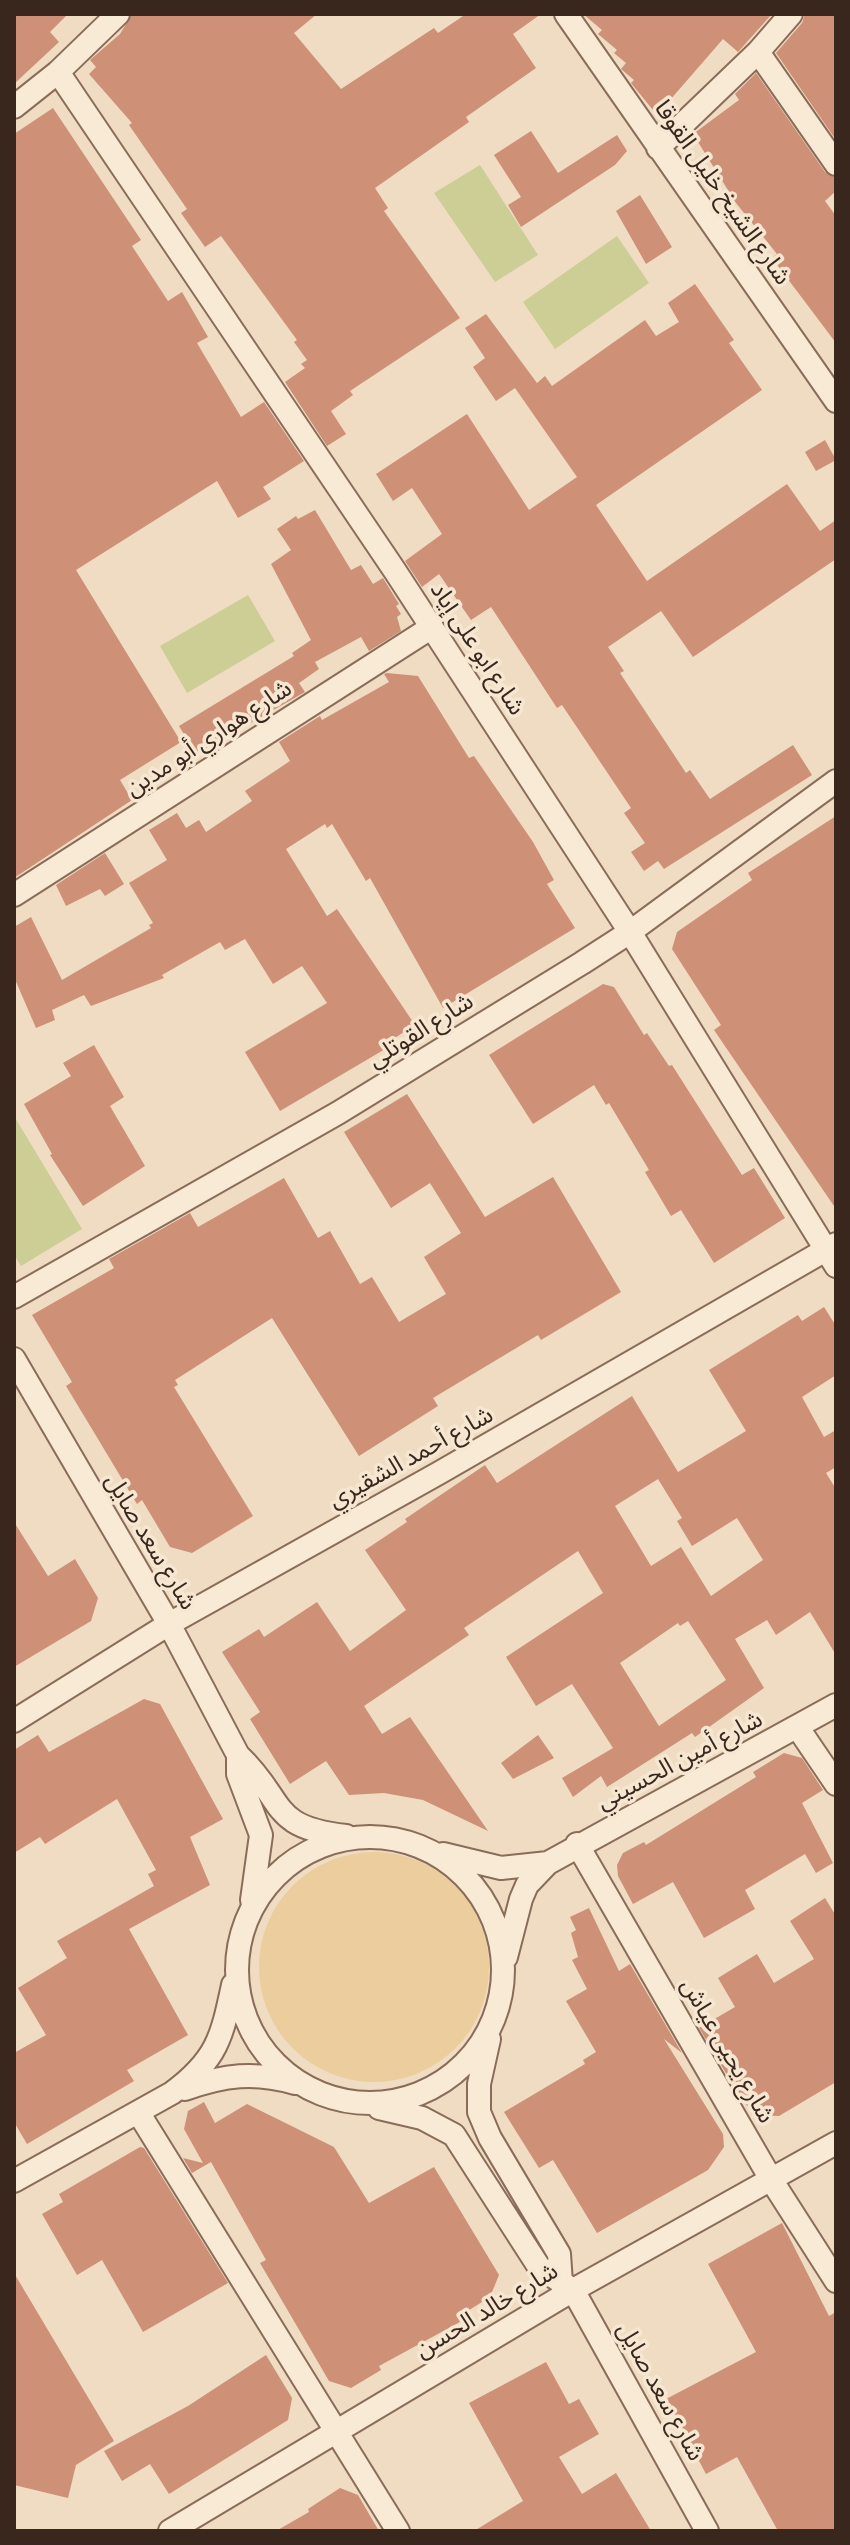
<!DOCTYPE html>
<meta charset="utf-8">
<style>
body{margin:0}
#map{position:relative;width:850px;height:2545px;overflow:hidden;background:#efdcc2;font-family:Bitter,serif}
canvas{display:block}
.frame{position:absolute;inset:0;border:16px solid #39271d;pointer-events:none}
</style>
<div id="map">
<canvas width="850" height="2545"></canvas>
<div class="frame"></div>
</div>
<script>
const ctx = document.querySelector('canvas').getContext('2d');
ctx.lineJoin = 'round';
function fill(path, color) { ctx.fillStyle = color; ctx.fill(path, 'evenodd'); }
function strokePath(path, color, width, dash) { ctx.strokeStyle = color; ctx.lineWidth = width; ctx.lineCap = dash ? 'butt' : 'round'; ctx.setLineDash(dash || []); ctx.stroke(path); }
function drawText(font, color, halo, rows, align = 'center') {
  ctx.font = font + ' Bitter,"Noto Sans Arabic",serif'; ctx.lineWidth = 7; ctx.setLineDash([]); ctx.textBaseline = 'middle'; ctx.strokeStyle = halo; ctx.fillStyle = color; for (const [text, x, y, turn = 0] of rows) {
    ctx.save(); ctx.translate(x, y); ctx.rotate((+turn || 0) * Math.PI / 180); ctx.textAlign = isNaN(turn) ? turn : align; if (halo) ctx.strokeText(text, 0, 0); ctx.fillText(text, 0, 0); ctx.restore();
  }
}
fill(new Path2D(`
 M480,165L538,255L495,282L434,193Z
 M617,236L649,283L555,349L523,302Z
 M248,595L275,641L187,693L160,646Z
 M14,1116L82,1229L21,1266L14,1255Z`), '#cdcd96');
fill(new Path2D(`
 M259 1967a115 115 0 1 1 230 0a115 115 0 1 1-230 0Z`), '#ebcd9e');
fill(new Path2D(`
 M14,14H68L50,32L59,42L14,84Z
 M132,14H317L294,33L341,89L434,28L438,33L466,14H541L513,34L536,68L466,117L469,122L375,188L388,208L384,211L460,318L350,391L353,395L331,411L346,434L327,446L285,382L305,368L301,364L307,360L294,342L297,340L221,236L205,247L181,213L187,209L129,125L132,123L89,74L96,67L90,60L120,34Z
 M583,14H772L738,52L723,39L657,115L631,83L634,80L621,69L626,63L614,53L617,50L598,34L602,30Z
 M805,14H836V140L776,53L802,23Z
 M756,73L825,172L836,178V191L825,201L836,216V343L772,258L777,254L736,203L693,134L739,100L735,94Z
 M53,108L141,240L132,246L168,301L182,292L208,337L197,343L241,417L264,402L304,461L263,487L271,499L238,518L217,481L76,570L181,742L120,780L132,800L14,878V134Z
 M531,131L558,173L617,135L627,151L615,165L521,227L508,205L521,197L494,155Z
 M640,195L672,247L646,264L616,211Z
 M695,284L734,340L729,343L762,390L596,505L647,581L787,484L820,531L836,520V559L693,657L661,611L608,647L624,671L620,673L686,773L690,770L710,799L793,745L812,775L664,869L658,861L644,871L631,852L645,843L624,813L631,808L562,705L557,708L491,607L471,620L439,574L422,587L405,561L442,534L412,488L393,501L376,474L467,414L529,510L577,477L515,388L496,401L473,367L485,358L465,328L486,314L537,383L545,376L552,386L645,320L656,336L679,322L668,303Z
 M825,440L836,460L816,471L805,452Z
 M315,510L351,570L361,565L373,584L383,578L399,604L396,606L401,614L397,617L401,631L369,651L361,637L315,662L319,669L299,683L305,692L196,754L179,726L294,656L292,653L311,640L271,564L291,550L277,529L296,516L298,519Z
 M387,673L418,676L469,758L474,756L533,842L554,880L547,884L575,928L443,1008L370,878L366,881L332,824L327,828L325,824L286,849L327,916L337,909L415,1025L390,1041L392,1045L280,1111L245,1052L327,1003L302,966L273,984L245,939L225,950L220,942L162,975L164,978L91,1006L84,995L52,1010L55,1020L36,1028L14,977V927L31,917L62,980L151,928L149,925L153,923L129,883L167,860L149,830L177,813L186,828L199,820L206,832L252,801L245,791L290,761L279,742L320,716L322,720L389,682L384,674Z
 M836,816V1209L714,1030L721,1025L672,949L677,932L752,880L748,873Z
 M105,853L124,884L105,896L100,889L66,906L56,885Z
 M603,984L614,987L644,1035L647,1033L669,1066L672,1065L742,1175L754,1168L785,1218L714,1263L681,1210L671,1216L645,1172L649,1170L609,1103L606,1105L594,1085L533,1124L489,1055Z
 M94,1045L124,1097L110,1106L145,1166L83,1206L50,1155L52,1154L24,1104L71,1076L63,1063Z
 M407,1094L485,1217L553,1177L621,1292L541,1340L538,1335L433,1398L438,1406L359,1456L272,1318L175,1380L178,1385L174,1387L253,1516L192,1553L170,1547L142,1500L137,1504L95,1434L66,1386L72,1382L32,1315L114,1268L109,1259L190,1213L198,1227L284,1178L318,1238L330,1231L360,1284L372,1277L399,1322L446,1294L424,1257L461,1233L430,1183L391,1208L344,1132Z
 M824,1307L836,1326V1375L802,1397L824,1437L836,1430V1467L826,1473L836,1489V1655L810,1612L776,1635L767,1620L735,1639L764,1688L695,1737L692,1733L607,1787L601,1776L573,1797L562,1778L613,1748L572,1684L536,1706L506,1657L603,1593L578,1551L464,1628L469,1635L364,1706L382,1734L410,1717L488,1831L423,1800L384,1793L349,1795L326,1761L290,1784L250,1719L260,1712L222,1652L259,1629L264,1637L317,1602L350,1651L406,1610L365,1550L407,1522L405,1519L485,1465L497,1483L632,1396L678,1472L746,1431L709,1370L798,1315L802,1321ZM658,1479L682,1518L677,1521L692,1546L737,1518L763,1560L711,1596L681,1547L651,1566L615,1506ZM688,1621L726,1680L659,1726L620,1663L678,1623L680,1626Z
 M14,1522L48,1576L75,1559L98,1598L91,1621L14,1667Z
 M144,1699L160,1704L223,1819L190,1837L210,1885L129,1929L188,2035L127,2070L134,2081L27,2144L14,2122V2053L46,2035L18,1988L67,1958L57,1941L154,1886L148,1874L156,1870L117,1799L45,1844L40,1837L14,1853V1750L38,1735L49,1752Z
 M538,1735L554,1758L513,1779L501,1763Z
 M784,1753L802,1758L823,1790L802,1803L833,1863L816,1873L805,1854L745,1890L755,1909L704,1938L673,1882L633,1904L618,1876L617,1865L623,1853L644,1842L646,1845L756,1777L753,1772Z
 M825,1898L836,1916V2082L779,2116L758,2115L743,2102L699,2028L735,2007L718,1978L757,1954L774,1983L814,1959L790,1921Z
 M589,1908L619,1971L630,1964L682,2053L664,2039L723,2134L724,2147L708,2170L597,2233L553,2160L539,2168L504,2112L585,2064L583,2060L596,2052L566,2001L587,1989L572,1960L578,1957L571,1933L576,1930L570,1917Z
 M204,2102L215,2123L247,2104L334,2147L369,2203L434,2167L499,2275L490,2297L466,2312L469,2317L379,2366L381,2370L351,2388L329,2381L260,2263L266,2260L211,2162L192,2173L183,2158L203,2163L184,2129L188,2111Z
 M140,2147L144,2148L228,2283L143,2332L102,2260L77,2275L42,2214L63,2202L59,2194Z
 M782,2223L829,2316L836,2312V2531H778L737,2457L706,2474L666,2399L756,2352L708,2264Z
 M14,2273L114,2441L76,2465L68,2498L14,2485Z
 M266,2355L292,2398L288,2420L169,2494L150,2464L122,2481L104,2451L188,2406Z
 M546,2362L569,2404L579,2399L599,2434L559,2457L582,2494L616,2473L651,2531H474L523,2501L469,2403Z
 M340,2488L358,2495L379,2531H276L309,2512L308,2509Z`), '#ce9077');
const street = new Path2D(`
 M566,14L836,401
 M758,52L836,164
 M58,72L395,571L630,932L836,1266
 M14,107L58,72L118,14
 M658,148L758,52L791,14
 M14,895L432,627
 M14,1297L338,1113L582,963L630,932L836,781
 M14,1359L169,1624L238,1755C287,1801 267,1827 346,1836
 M14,1721L169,1624L439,1473L836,1244
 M798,1728L836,1784
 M238,1755V1774L261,1835L252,1900
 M237 1970a133 133 0 1 1 266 0a133 133 0 1 1-266 0Z
 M577,1844L772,2181L836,2281
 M443,1854L501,1868L548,1863
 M506,1957L521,1899L527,1885L548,1863L836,1705
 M489,2039L479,2084V2112L490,2138L559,2254L561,2283
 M185,2089C224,2075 255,2071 295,2083
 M379,2108L422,2118L454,2135L539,2267L573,2290L707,2531
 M138,2112L398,2531
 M14,2181L172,2093C217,2060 222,2037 233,1985
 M170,2531L573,2290L836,2143`);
strokePath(street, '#896c59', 26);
strokePath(street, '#f9ead5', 22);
drawText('24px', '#39271d', '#f6e7d2', [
 ["شارع الشيخ خليل القوقا",722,193,55],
 ["شارع ابو على إياد",477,649,57],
 ["شارع هواري أبو مدين",209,739,-33],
 ["شارع القوتلي",421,1031,-32],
 ["شارع أحمد الشقيري",411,1458,-29],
 ["شارع سعد صايل",150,1542,59],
 ["شارع أمين الحسيني",680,1761,-28],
 ["شارع يحيى عياش",727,2051,60],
 ["شارع خالد الحسن",487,2311,-31],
 ["شارع سعد صايل",660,2392,61]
]);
</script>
